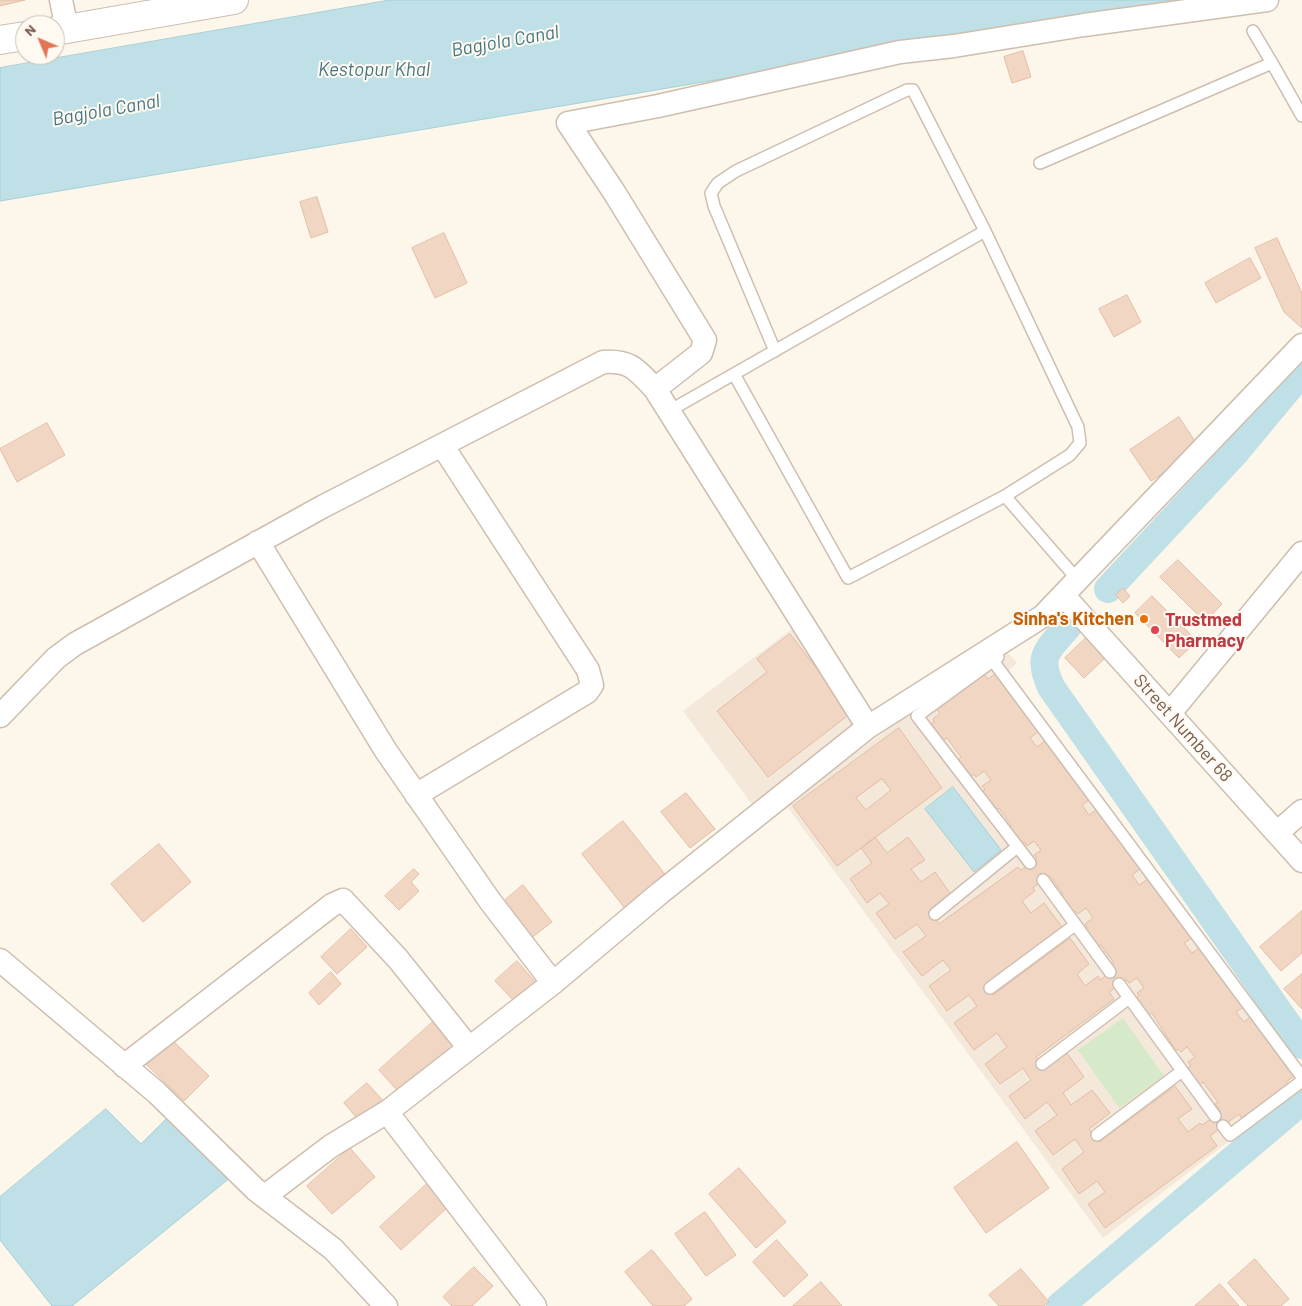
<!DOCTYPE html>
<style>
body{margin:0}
#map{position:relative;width:1302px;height:1306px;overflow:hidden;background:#fcf6eb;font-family:Barlow,sans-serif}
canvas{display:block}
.north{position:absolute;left:15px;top:15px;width:50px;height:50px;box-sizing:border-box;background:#fefaf2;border:1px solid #c8bbb0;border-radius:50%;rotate:315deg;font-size:14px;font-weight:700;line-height:20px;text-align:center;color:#775d4e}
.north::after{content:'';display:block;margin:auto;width:18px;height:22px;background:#e17656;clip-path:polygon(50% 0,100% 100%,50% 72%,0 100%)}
</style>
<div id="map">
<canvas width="1302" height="1306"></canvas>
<div class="north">N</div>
</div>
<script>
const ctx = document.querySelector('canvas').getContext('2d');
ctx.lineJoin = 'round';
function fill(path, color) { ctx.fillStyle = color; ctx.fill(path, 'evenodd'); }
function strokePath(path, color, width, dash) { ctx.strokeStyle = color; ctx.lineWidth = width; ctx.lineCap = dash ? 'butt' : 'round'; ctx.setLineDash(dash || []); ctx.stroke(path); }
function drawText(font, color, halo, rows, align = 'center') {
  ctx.font = font + ' Barlow,sans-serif'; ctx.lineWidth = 4; ctx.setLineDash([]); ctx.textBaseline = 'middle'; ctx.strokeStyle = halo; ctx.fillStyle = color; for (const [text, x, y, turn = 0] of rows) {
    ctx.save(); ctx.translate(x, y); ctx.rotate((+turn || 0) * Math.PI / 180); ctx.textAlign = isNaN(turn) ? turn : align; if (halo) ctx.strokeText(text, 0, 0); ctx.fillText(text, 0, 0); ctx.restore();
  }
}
fill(new Path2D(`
 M793,628L859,723L754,807L683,711Z
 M1001,645L1017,663L1006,673L1302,1085L1103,1238L786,805Z`), '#f4e8da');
fill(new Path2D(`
 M1123,1018L1164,1076L1119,1108L1078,1050Z`), '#d6eac9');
const water = new Path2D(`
 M390,0H1188L0,201V68Z
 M953,787L1001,850L974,872L925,809Z
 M106,1109L141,1144L168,1117L231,1177L72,1306H52L0,1240V1197Z`);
fill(water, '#bfe0e6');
strokePath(water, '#a6cfd7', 1);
strokePath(new Path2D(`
 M1108,589L1234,454L1302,372
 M1069,625C1048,651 1036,654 1051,687L1302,1045
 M1060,1306L1302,1101`), '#bfe0e6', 28);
const building = new Path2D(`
 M0,0H25L0,6Z
 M1023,51L1031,77L1012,83L1004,57Z
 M317,197L328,232L311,238L300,202Z
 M444,233L467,283L435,298L412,248Z
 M1277,238L1302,293V328L1284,312L1255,248Z
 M1250,258L1261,278L1216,303L1205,283Z
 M1127,295L1141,322L1114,337L1099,309Z
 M1179,417L1200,449L1151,481L1130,450Z
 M47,423L65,455L17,482L0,449Z
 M1178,560L1222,604L1205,622L1160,577Z
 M1123,588L1130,596L1123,603L1116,595Z
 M1152,596L1197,641L1179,658L1135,613Z
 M790,634L851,713L768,777L717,711L767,672L757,659Z
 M1086,638L1105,658L1084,678L1065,658Z
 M982,672L988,679L995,674L997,676L1000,674L1012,690L1009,693L1024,712L1027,710L1039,726L1036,729L1038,732L1030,738L1037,747L1045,741L1047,744L1050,742L1064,760L1061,763L1073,779L1077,777L1090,794L1087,797L1089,800L1082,805L1089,815L1096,810L1099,813L1103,811L1115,828L1112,831L1125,848L1128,846L1141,863L1137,865L1140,869L1132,875L1139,885L1148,879L1149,882L1152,879L1166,897L1163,899L1191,933L1189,935L1192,938L1184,943L1192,953L1199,948L1200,950L1204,948L1216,965L1213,967L1243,1001L1240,1004L1243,1007L1236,1012L1244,1022L1250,1017L1252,1020L1256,1018L1268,1035L1265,1037L1293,1069L1290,1071L1294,1076L1286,1082L1290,1087L1244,1122L1239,1114L1223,1126L1210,1136L1217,1146L1105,1228L1088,1204L1105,1192L1097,1181L1079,1194L1062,1169L1084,1152L1075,1139L1053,1155L1035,1131L1057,1115L1047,1102L1025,1119L1009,1096L1031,1080L1023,1068L1000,1084L985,1064L1007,1047L997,1033L974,1050L954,1023L977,1006L969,995L947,1011L929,986L951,970L943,960L922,976L903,952L926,936L917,924L895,939L876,913L889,904L880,893L867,903L850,879L872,863L861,848L875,837L887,853L908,837L925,860L911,869L921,882L935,872L952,896L930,912L939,924L1018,867L1021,870L1037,858L1034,855L1041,850L1034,841L1027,846L1024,842L1021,845L1008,827L1011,825L999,808L996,810L982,792L985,789L982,786L991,780L984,771L976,777L974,774L971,777L958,760L961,757L947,738L943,740L931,724L934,722L933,719L940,713L935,707ZM1050,876L1063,894L1059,896L1072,913L1075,911L1078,914L1086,908L1093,918L1085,924L1087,927L1084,929L1097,947L1101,945L1114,963L1112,964L1115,969L1100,980L1098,976L1085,986L1077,974L1089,964L1070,938L993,995L985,984L1062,927L1044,903L1031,913L1022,901L1035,891L1033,888ZM1137,978L1144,988L1137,993L1139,996L1136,998L1148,1015L1152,1013L1176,1051L1178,1049L1181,1052L1187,1047L1195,1057L1188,1062L1191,1066L1188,1068L1200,1085L1203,1082L1218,1102L1215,1104L1221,1112L1202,1125L1200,1123L1188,1132L1178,1119L1192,1109L1175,1086L1099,1142L1089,1129L1110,1113L1092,1090L1071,1105L1063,1093L1084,1077L1067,1053L1045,1069L1036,1057L1114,999L1109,992L1124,981L1127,980L1129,983Z
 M899,728L942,788L837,866L793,806ZM882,779L891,790L866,810L856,798Z
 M686,793L715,829L690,848L661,812Z
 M623,821L668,878L627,911L582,854Z
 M159,844L191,882L143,922L111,884Z
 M414,869L419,874L411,882L419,891L399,910L385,896Z
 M523,885L552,922L526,942L498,906Z
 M1302,911V953L1281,971L1260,947Z
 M351,929L367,947L337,974L321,957Z
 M517,961L537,984L516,1003L495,981Z
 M331,972L341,984L319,1005L309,993Z
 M1302,974V1009L1284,989Z
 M434,1021L458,1048L403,1097L379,1070Z
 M170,1038L209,1076L184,1101L145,1063Z
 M367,1083L385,1103L362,1124L344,1103Z
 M1017,1142L1049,1188L986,1233L954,1188Z
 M350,1148L375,1177L332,1214L307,1186Z
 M739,1168L786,1222L756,1248L709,1194Z
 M428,1183L449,1206L401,1250L380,1227Z
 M705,1212L736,1255L706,1276L675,1234Z
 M777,1240L808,1275L784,1297L753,1262Z
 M652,1250L692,1299L684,1306H653L625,1272Z
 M1255,1259L1289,1299L1281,1306H1248L1228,1283Z
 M474,1267L493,1286L472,1306H452L443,1297Z
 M1021,1269L1049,1302L1044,1306H999L989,1295Z
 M821,1282L842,1306H793Z
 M1220,1284L1239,1306H1195Z`);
fill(building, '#f1d6c4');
strokePath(building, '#e3bda4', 1);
const service = new Path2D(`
 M1253,31L1272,63
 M1040,163L1272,63L1302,116
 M734,374L848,578L1005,496L1070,455L1080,443L1078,427L985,231L913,90H907L736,171L718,183L711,193L714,206L775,351
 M669,411L985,231
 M1005,496L1077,579
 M998,657L917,716L1030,863
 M993,661L1302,1077
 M1043,880L1110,972
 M935,914L1017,847
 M1119,984L1215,1116
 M990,988L1075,925
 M1042,1064L1129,998
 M1223,1126L1230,1135L1302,1081
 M1097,1135L1182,1071`);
const minor = new Path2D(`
 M61,0L67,29
 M655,389L701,353L705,340L614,192L568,123L658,106L900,52L954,46L1084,25L1267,0
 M258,542L386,751L490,901L553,983
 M1064,596L1302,861
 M1170,713L1302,553
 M0,716L56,658L75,644L322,507L603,362C631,360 637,370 655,389L868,727
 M416,795L587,692L592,685L588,670L442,445
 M1277,833L1302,811
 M0,960L157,1093L256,1190L333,1249L386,1306
 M124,1066L332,905L343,900L398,959L469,1048
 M387,1112L535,1306
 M265,1196L331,1146L387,1112L553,983L660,893L868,727L1043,616L1302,345`);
const tertiary = new Path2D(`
 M55,31L234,0
 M0,40L25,36`);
strokePath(service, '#cebeb0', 14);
strokePath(minor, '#cebeb0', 25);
strokePath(tertiary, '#cebeb0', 30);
strokePath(service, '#fff', 11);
strokePath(minor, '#fff', 22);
strokePath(tertiary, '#fff', 28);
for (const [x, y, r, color] of [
 [1144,619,5,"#e8710a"],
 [1155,630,5,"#e0444e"]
]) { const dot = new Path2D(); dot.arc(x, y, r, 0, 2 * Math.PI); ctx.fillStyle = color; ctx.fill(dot); strokePath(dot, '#fefaf2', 2); }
drawText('bold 18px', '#c56008', '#fefaf2', [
 ["Sinha's Kitchen",1134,619]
], 'right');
drawText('bold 18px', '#be3a42', '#fefaf2', [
 ["Trustmed",1165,620],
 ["Pharmacy",1165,641]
], 'left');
drawText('18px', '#775d4e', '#fefaf2', [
 ["Street Number 68",1183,728,48]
]);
drawText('italic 19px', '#457782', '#fefaf2', [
 ["Bagjola Canal",505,41,-10],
 ["Kestopur Khal",374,70],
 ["Bagjola Canal",106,110,-10]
]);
</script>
